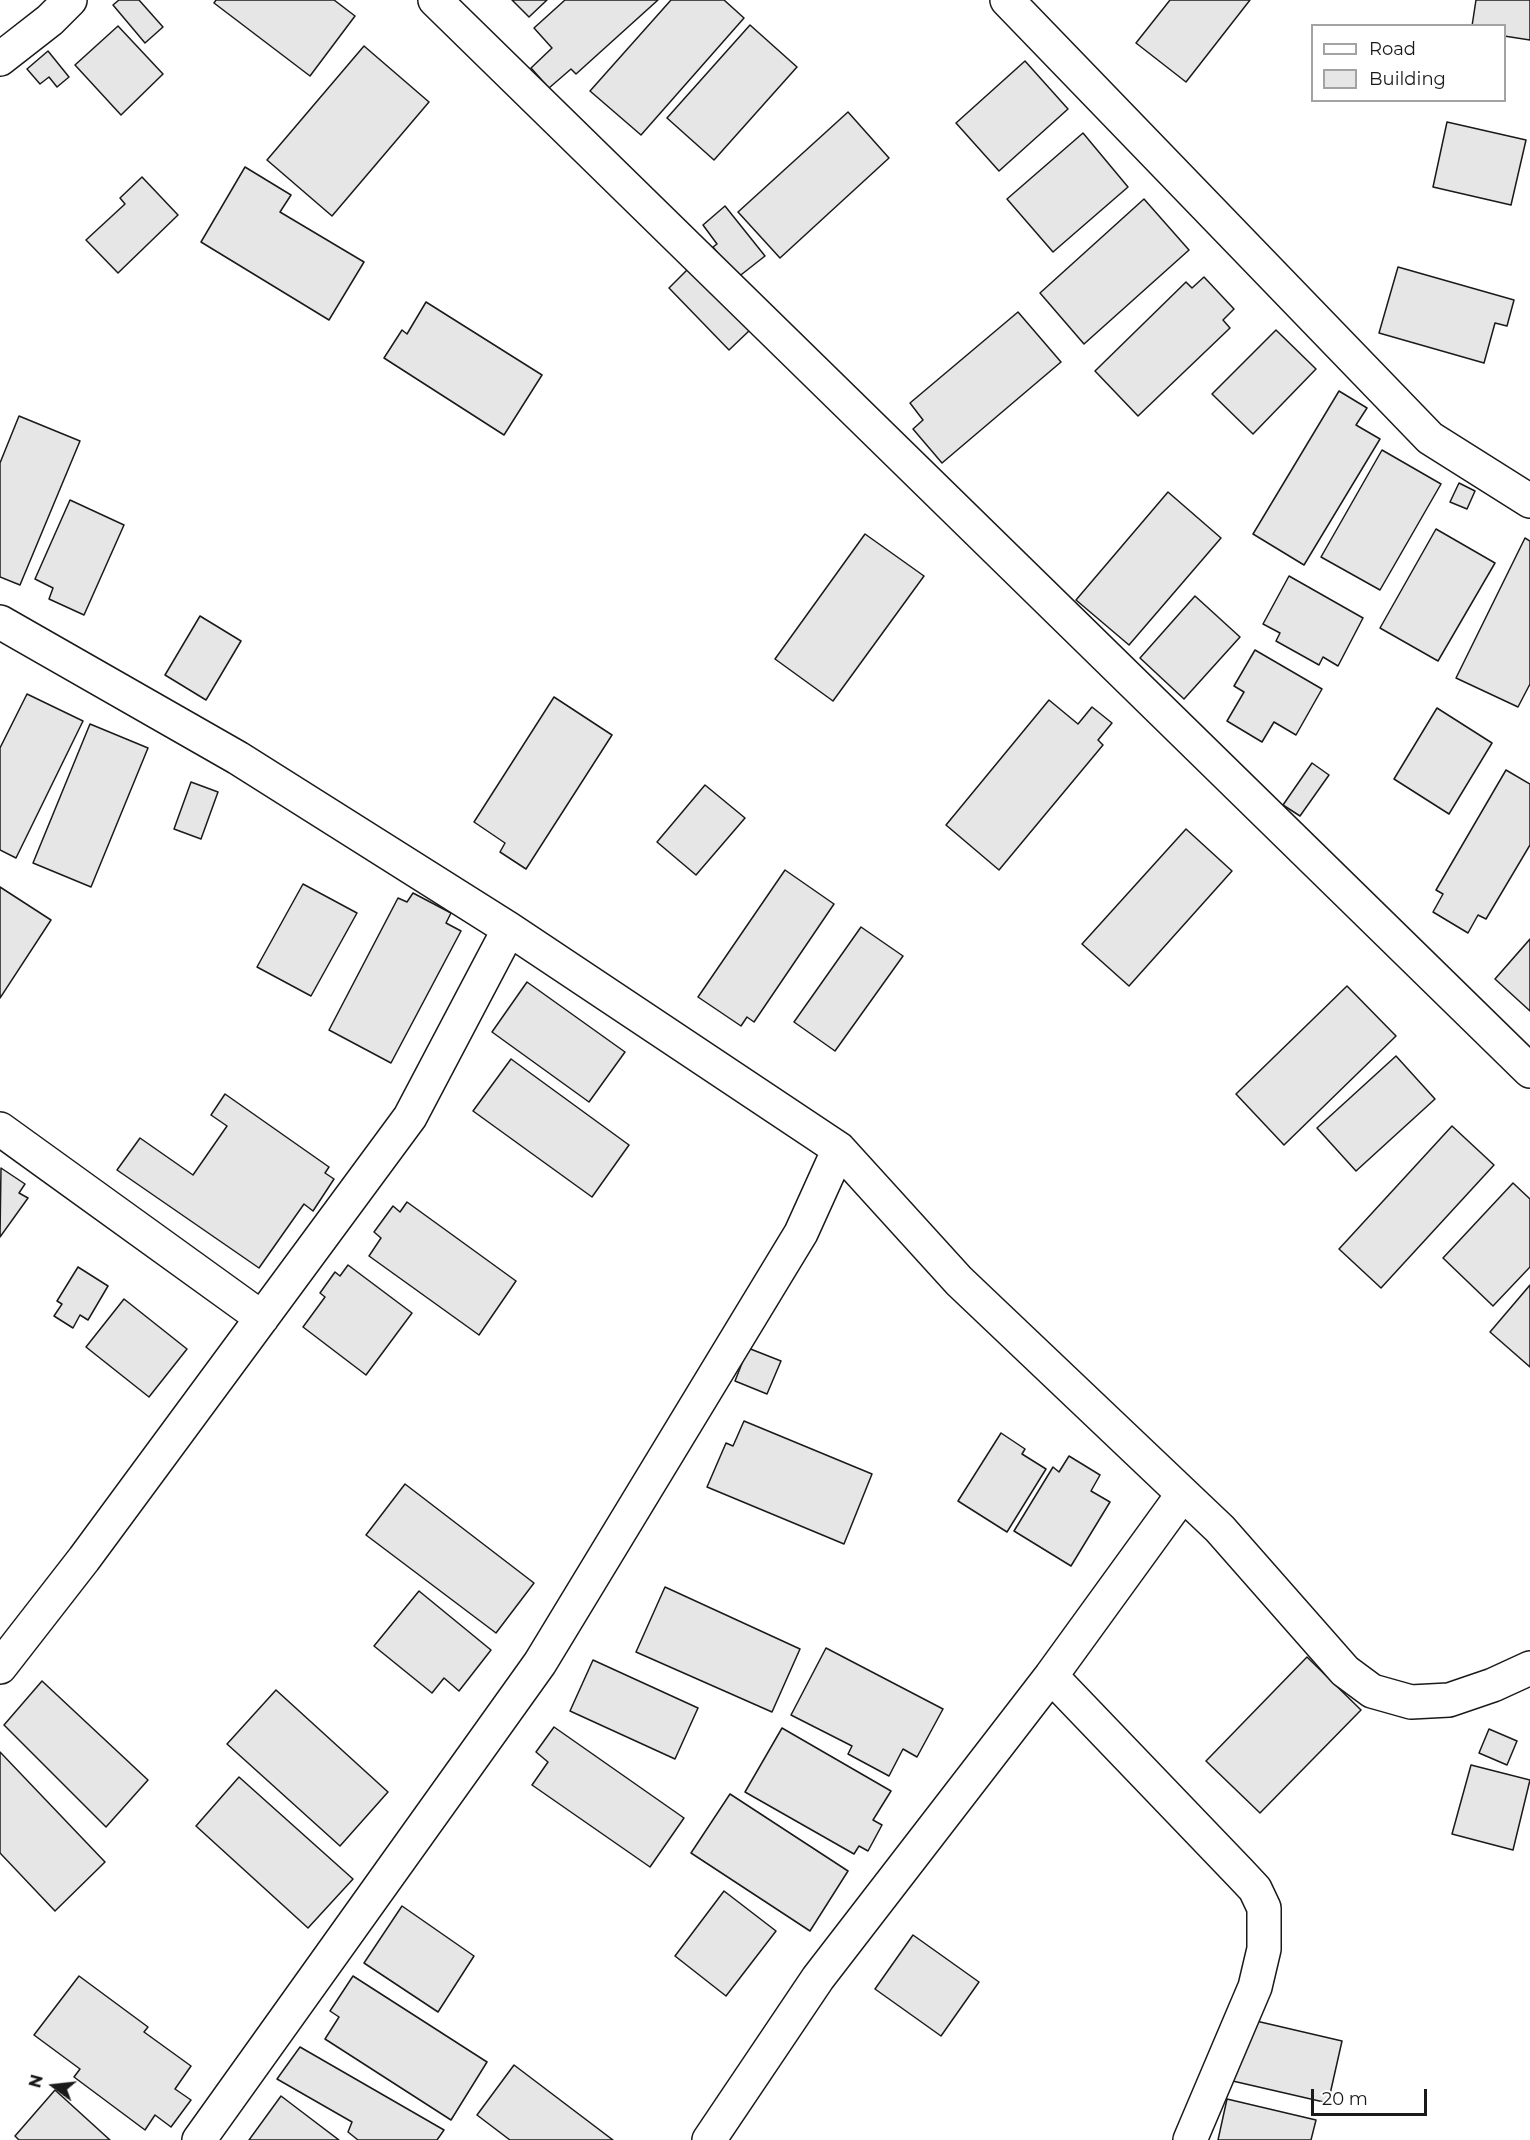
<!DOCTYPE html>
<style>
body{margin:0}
#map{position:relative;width:1530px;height:2140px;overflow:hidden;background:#fff;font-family:Montserrat,sans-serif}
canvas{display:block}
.legend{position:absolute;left:1311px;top:24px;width:195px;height:78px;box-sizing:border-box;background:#fff;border:2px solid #a3a3a3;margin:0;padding:8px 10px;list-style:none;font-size:18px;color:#1a1a1a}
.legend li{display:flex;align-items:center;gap:12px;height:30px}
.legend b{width:30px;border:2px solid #a3a3a3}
.north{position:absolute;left:24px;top:2056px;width:60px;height:60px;-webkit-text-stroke:4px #fff;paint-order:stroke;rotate:285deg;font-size:16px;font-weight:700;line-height:24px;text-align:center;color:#1a1a1a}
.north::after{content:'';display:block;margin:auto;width:21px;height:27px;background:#1a1a1a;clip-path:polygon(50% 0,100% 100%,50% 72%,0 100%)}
.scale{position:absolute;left:1311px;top:2089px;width:116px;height:27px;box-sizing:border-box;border:3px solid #1a1a1a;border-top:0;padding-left:8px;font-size:18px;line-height:21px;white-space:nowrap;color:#1a1a1a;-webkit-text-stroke:4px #fff;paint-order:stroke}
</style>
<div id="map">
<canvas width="1530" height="2140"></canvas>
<ul class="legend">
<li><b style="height:8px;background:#fff"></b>Road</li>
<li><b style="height:16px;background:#e6e6e6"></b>Building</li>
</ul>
<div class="north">N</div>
<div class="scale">20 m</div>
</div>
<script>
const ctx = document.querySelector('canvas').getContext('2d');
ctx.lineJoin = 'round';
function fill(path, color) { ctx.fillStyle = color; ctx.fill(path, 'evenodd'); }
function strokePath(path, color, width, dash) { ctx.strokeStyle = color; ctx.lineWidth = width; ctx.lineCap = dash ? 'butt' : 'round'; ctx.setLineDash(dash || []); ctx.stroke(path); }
const building = new Path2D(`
 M119,0H139L163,27L145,43L113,5Z
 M216,0H334L355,16L310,76L214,3Z
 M512,0H547L529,17Z
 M565,0H658L576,74L571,69L549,88L531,68L552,48L534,28Z
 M671,0H724L744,18L641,135L590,91Z
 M1170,0H1250L1186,82L1136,43Z
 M1476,0H1530V40L1504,36V26H1472Z
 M750,25L797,67L714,160L667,118Z
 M118,26L163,74L121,115L75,65Z
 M364,46L429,102L332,216L267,160Z
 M48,51L69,77L57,87L49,77L40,84L27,69Z
 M1025,61L1068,109L999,171L956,123Z
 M848,112L889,158L780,258L738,212Z
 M1447,122L1526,140L1511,205L1433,187Z
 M1083,133L1128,187L1053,252L1007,199Z
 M245,167L291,195L280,212L364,262L329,320L201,242Z
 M142,177L178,215L118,273L86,240L125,204L120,198Z
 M1144,199L1189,250L1084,344L1040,293Z
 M725,206L765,256L737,278L713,247L717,244L703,225Z
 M690,267L750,330L729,350L669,288Z
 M1398,267L1514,300L1507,326L1495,323L1484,363L1379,333Z
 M1204,277L1234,309L1223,320L1230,328L1138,416L1095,371L1186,282L1192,288Z
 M426,302L542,375L504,435L384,358L402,330L407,334Z
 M1018,312L1061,362L942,463L913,429L923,420L910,403Z
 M1276,330L1316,369L1253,434L1212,394Z
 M1339,391L1367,408L1356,425L1380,439L1304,565L1253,534Z
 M19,416L80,441L20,585L0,577V463Z
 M1382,450L1441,484L1380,590L1321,557Z
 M1459,483L1475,491L1467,509L1450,502Z
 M1168,492L1221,538L1129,645L1076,600Z
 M70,500L124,525L84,615L49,599L53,588L35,579Z
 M1436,529L1495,563L1438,661L1380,628Z
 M865,534L924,576L833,701L775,659Z
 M1525,538L1530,541V684L1518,707L1456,678Z
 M1289,576L1363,618L1338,666L1323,657L1319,665L1276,641L1280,633L1263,624Z
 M1195,596L1240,637L1184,699L1140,658Z
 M200,616L241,641L206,700L165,675Z
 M1255,650L1322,689L1296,735L1274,722L1262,742L1227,721L1244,692L1234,686Z
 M27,694L83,721L16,858L0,850V748Z
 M554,697L612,735L526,869L500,852L505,843L474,822Z
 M1049,700L1078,724L1092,707L1112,723L1098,740L1103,745L999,870L946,825Z
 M1437,708L1492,743L1449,814L1394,779Z
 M90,724L148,748L91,887L33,863Z
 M1312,763L1329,775L1300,816L1283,805Z
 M1506,770L1530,784V845L1486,919L1478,915L1468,933L1433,912L1443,894L1436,890Z
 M191,782L218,792L201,839L174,829Z
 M705,785L745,818L696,875L657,842Z
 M1186,829L1232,871L1129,986L1082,944Z
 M785,870L834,904L754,1022L747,1017L741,1026L698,997Z
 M303,884L357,913L311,996L257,967Z
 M0,887L51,920L0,998Z
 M413,893L451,913L446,923L461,931L391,1063L329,1030L398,898L407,902Z
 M861,927L903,956L835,1051L794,1022Z
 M1530,939V1011L1495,979Z
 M527,982L625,1052L589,1102L492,1032Z
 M1347,986L1396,1036L1284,1145L1236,1094Z
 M1396,1056L1435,1099L1356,1171L1317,1128Z
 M511,1059L629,1145L592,1197L473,1111Z
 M225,1094L329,1167L325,1173L334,1179L313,1211L304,1204L259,1268L117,1170L140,1138L193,1175L227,1126L211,1115Z
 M1452,1126L1494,1165L1381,1288L1339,1249Z
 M1,1168L25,1184L19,1193L28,1198L0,1237Z
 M1513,1183L1530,1199V1267L1493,1306L1443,1258Z
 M407,1202L516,1281L479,1335L369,1256L381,1238L374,1232L393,1206L400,1212Z
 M348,1265L412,1313L366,1375L303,1327L325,1297L320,1293L335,1272L340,1276Z
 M78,1267L108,1286L88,1320L80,1315L73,1328L54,1316L62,1304L57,1301Z
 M1530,1285V1367L1490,1332Z
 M124,1299L187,1349L149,1397L86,1347Z
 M748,1348L781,1361L767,1394L735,1381Z
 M744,1421L872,1474L844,1544L707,1487L726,1443L733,1446Z
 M1001,1433L1025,1449L1022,1454L1046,1469L1007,1532L958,1501Z
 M1069,1456L1100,1475L1091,1491L1110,1502L1071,1566L1014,1531L1053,1467L1059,1472Z
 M405,1484L534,1583L496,1633L366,1535Z
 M665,1587L800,1649L772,1712L636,1652Z
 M419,1591L491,1650L459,1691L444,1678L432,1693L374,1646Z
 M826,1648L943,1709L917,1757L903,1749L889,1776L848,1754L852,1746L791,1715Z
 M1307,1657L1361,1710L1260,1813L1206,1761Z
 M593,1660L698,1708L675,1759L570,1711Z
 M42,1681L148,1780L106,1827L4,1725Z
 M276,1690L388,1792L340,1846L227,1744Z
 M554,1727L684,1818L650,1867L532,1785L548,1762L536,1752Z
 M782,1728L891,1791L873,1820L882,1825L868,1851L859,1846L854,1854L745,1792Z
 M1489,1729L1517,1741L1507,1765L1479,1753Z
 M0,1752L105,1862L55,1911L0,1853Z
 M1471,1765L1530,1780L1513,1850L1452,1834Z
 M239,1777L353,1879L308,1928L196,1826Z
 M730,1794L848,1871L810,1931L691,1853Z
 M724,1891L776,1931L726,1996L675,1956Z
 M402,1906L474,1956L438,2012L364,1963Z
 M913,1935L979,1982L941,2036L875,1989Z
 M79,1976L148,2027L144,2032L191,2066L175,2089L191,2100L171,2127L155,2115L145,2130L74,2077L80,2069L34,2035Z
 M353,1976L487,2062L451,2120L325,2039L339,2017L330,2011Z
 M1239,2017L1342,2041L1328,2103L1224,2079Z
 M300,2047L444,2130L437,2140H358L348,2132L352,2122L277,2079Z
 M514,2065L613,2140H510L477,2115Z
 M55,2090L110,2140H19L15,2136Z
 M281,2096L339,2140H249Z
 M1227,2099L1316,2120L1311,2140H1218Z`);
fill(building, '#e6e6e6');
strokePath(building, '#1a1a1a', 1.5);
const minor = new Path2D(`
 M435,0L1530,1071
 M1007,0L1430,438L1530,501
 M0,59L50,20L70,0
 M0,622L238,758L509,929L839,1149L959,1281L1220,1529L1345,1671L1372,1691L1411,1702L1449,1700L1493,1685L1530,1668
 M0,1129L262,1318
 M0,1667L84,1559L410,1117L509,929
 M1051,1676L1240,1873L1255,1889L1264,1908V1949L1255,1987L1190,2140
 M199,2140L540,1663L801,1233L839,1149
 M709,2140L818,1978L1051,1676L1183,1494`);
strokePath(minor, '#1a1a1a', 36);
strokePath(minor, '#fff', 33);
</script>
